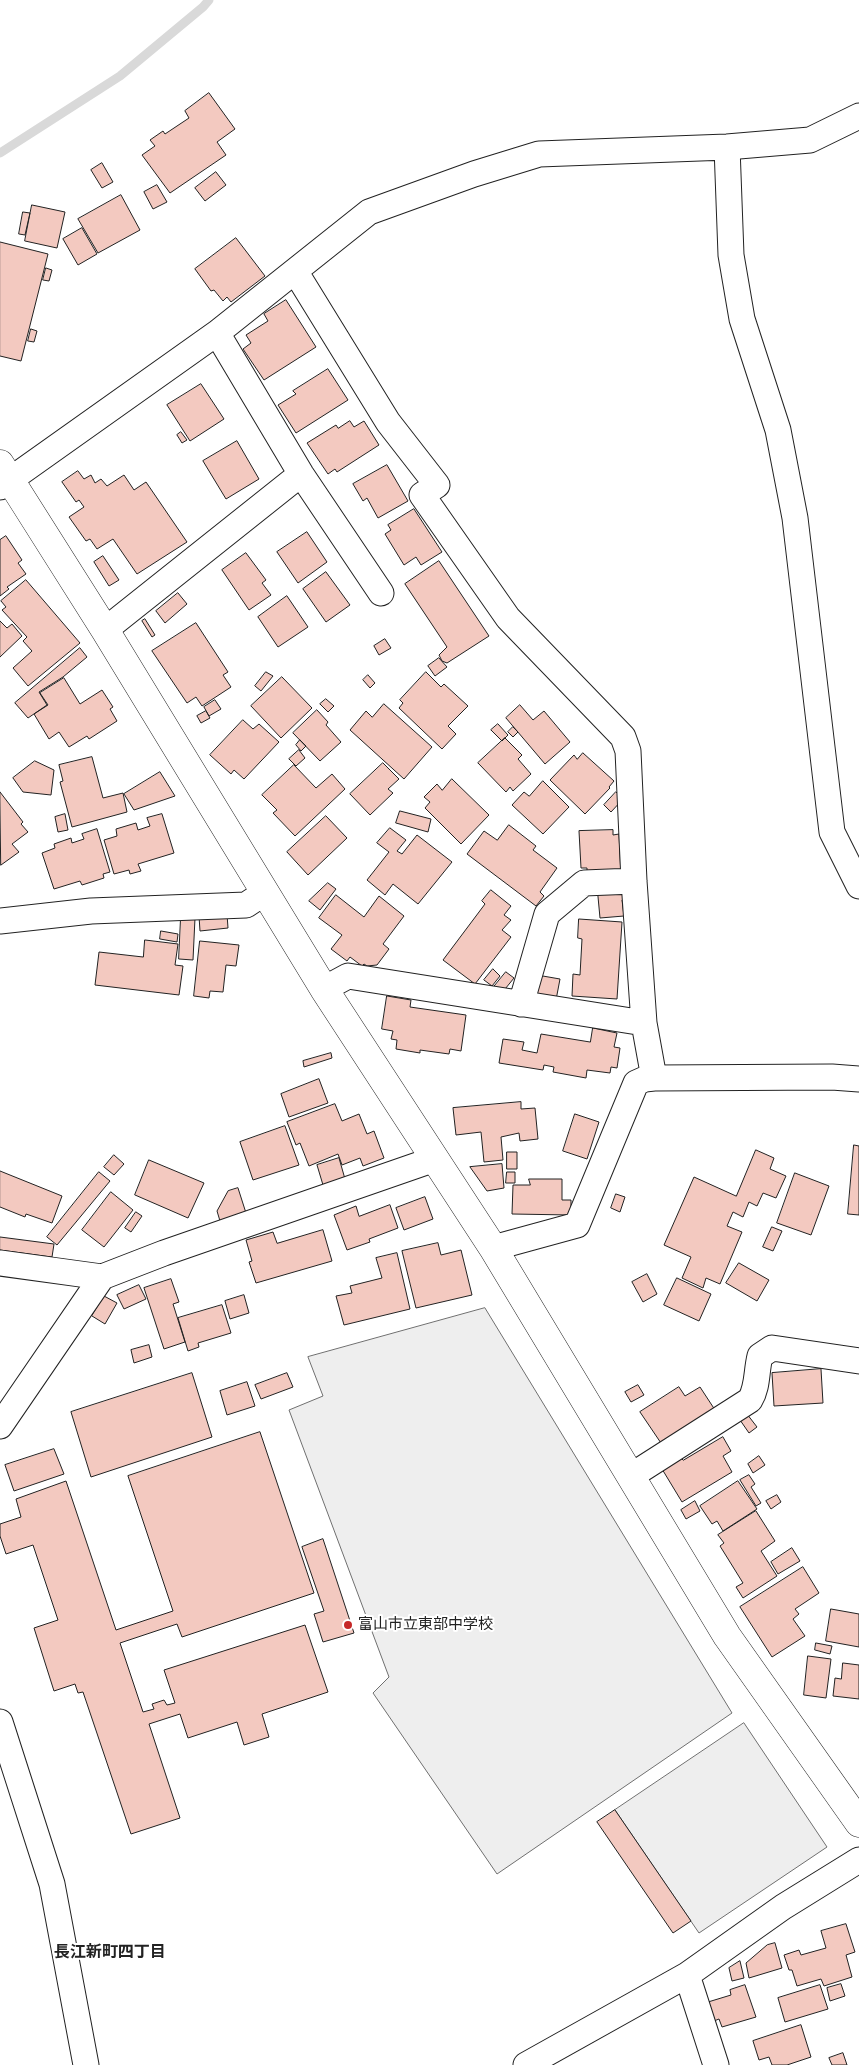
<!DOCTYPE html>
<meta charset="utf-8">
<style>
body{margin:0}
canvas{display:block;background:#fff}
</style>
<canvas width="859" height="2065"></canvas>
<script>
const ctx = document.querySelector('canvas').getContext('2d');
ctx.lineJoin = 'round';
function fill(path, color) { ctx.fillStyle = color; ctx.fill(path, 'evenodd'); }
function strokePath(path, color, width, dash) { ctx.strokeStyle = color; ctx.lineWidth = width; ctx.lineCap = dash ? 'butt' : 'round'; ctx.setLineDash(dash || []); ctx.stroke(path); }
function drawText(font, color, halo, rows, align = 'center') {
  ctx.font = font + ' "Fira Sans","Noto Sans JP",sans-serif'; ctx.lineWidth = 4; ctx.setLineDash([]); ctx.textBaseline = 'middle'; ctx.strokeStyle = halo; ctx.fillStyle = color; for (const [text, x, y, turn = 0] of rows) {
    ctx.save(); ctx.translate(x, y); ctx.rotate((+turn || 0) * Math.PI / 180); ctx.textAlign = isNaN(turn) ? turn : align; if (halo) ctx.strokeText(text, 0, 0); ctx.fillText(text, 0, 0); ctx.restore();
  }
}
const green = new Path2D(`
 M485,1308L732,1713L497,1874L373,1693L389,1677L289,1410L323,1396L308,1357Z
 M744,1723L827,1847L699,1933L615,1810Z`);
fill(green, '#eee');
strokePath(green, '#6f6f6f', 1);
strokePath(new Path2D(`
 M0,153L120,76L203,7L209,0`), '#d9d9d9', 9);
const building = new Path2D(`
 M209,93L235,129L217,142L226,155L170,193L142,155L155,146L150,140L163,131L165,134L189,118L185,111Z
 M102,163L113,182L102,188L91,170Z
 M216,172L226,185L205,201L195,188Z
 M157,185L167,202L153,209L144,192Z
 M121,195L140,230L98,253L78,219Z
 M32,205L65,212L57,248L25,241Z
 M23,212L30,213L25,235L19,234Z
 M82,228L97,254L78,265L63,239Z
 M236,238L265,276L231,302L227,297L223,301L214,290L211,291L195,269Z
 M0,242L48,254L21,361L0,356Z
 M46,268L52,270L49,281L43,280Z
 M286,300L316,347L264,380L243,349L251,343L246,335L268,321L264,314Z
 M31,329L37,331L34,342L28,341Z
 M328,369L348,400L296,433L278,405L296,394L293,391Z
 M201,384L224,419L190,441L167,405Z
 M350,421L354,427L364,421L379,445L337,472L335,469L328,474L307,443L336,425L338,428Z
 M181,432L187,440L182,443L177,435Z
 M237,441L259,479L226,499L203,461Z
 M387,465L408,501L378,518L367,498L363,501L353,484Z
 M78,471L84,479L91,475L95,483L101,479L107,486L124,475L134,490L146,482L187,542L137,574L113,539L97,549L90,539L86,541L69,517L84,507L79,500L76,502L62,482Z
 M414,509L442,552L421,565L416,557L404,565L385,534L391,530L388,525Z
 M307,532L327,562L298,583L277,552Z
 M6,536L22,560L18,563L26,574L7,587L9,589L0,596V540Z
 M246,553L266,580L262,583L271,595L249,610L222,570Z
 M103,556L119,580L109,586L94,562Z
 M439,561L489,636L447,663L442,661L439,655L447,647L405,584Z
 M326,572L350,605L326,622L303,589Z
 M26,580L80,643L28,686L13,668L32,651L23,641L27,637L2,610L6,607L1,601Z
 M178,593L187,604L165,623L156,611Z
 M287,596L308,627L278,647L258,617Z
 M145,619L155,635L152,637L142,621Z
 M0,621L7,628L12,624L22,636L0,657Z
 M196,623L228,672L223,675L231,687L202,706L196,697L187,703L152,651Z
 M385,639L391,648L379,655L374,646Z
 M80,648L87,657L63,677L39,692L47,705L28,718L15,703Z
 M439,658L447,667L435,676L428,666Z
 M266,672L273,676L261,691L255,686Z
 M426,672L441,687L444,684L468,706L448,726L456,734L442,749L399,708L403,703L400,700Z
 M368,675L375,683L370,688L363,680Z
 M282,677L312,708L281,738L251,706Z
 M64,678L80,704L102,690L113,707L110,709L117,721L89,739L87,736L69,747L59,732L49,739L34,714L48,705L40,693Z
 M326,699L334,706L328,712L320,704Z
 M215,700L221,709L209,716L204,707Z
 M384,704L432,747L404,779L350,730L366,711L372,717Z
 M520,705L533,720L544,711L570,742L545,764L506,718Z
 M317,710L328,722L326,725L341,742L320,761L293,733Z
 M206,711L210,718L201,723L197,716Z
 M243,720L253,729L259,724L279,742L244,779L234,770L231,774L210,755Z
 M498,724L508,735L502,741L491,730Z
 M513,727L518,732L513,737L508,732Z
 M505,738L522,755L518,759L531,774L513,791L510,787L506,792L478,763Z
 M300,740L306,746L301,751L296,745Z
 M299,750L305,758L296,766L289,759Z
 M583,753L614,781L609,787L610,788L585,814L550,780L574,755L577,759Z
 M92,757L103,798L123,793L127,812L72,827L60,782L63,781L59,765Z
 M35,761L54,770L51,795L23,792L13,778Z
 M383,763L399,779L388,789L393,793L370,815L350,794Z
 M294,765L316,788L332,774L345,789L295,836L273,813L277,810L262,795Z
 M160,772L175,796L134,810L124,794Z
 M452,779L489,815L461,844L425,808L430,802L424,797L437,784L442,790Z
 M543,781L569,807L543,834L512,805L524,792L529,796Z
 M0,792L23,822L21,824L28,832L12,844L19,852L1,865Z
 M616,792L623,799L611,812L604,805Z
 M400,811L431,819L428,832L396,823Z
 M65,814L68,830L58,832L55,817Z
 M162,814L174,853L138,864L141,871L130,874L129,870L114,874L104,840L117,836L116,829L136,823L138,830L150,826L147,818Z
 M326,816L347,838L308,875L287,852Z
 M509,825L536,846L533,850L557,868L540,892L544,896L536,906L467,854L484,831L497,840Z
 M390,828L406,840L397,851L402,854L417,835L452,862L418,904L393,884L385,895L367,880L389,852L377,843Z
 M97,829L110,872L103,874L104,878L82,885L80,881L54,889L42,853L55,848L54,844L71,838L72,843L84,839L82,834Z
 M613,830V835L619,834L621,876L587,877V868H581L579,831Z
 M328,883L336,889L320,910L309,901Z
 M626,883L627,899L622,900L624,916L600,918L597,886Z
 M491,890L511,906L504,915L511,920L502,930L511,937L475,984L443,960L485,904L482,901Z
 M336,895L364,917L379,896L404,916L383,944L389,949L377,965L367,966L364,964L362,966L350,957L347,961L331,949L342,935L319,918Z
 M227,914L228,928L200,931L199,916Z
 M181,917L195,918L193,960L179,959Z
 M579,919L622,922L617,999L572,996L573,974L580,975L582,939L578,938Z
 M161,931L178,934L177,942L160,939Z
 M145,940L178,944L175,965L183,966L179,995L95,985L99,952L143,957Z
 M200,941L239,945L236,966L226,965L223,992L210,991L209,998L194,996Z
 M493,969L500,976L492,986L484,980Z
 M506,972L514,978L501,994L493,988Z
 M537,975L560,979L556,1000L534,995Z
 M387,996L411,1000L410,1007L466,1015L461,1051L450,1049L449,1054L420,1050V1053L396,1049L397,1040L391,1039L393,1031L382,1029Z
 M593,1028L617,1033L614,1047L620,1048L617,1068L611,1067L610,1073L587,1070L586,1078L553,1072L554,1067L544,1065L543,1070L499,1063L503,1039L524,1042L522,1050L537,1053L541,1034L590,1042Z
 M331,1053L332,1058L304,1067L303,1061Z
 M319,1079L328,1103L289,1117L281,1094Z
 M521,1102V1109L535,1108L538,1139L520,1141L519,1133L501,1137L503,1160L484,1162L481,1132L456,1135L453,1108Z
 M335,1104L342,1121L359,1114L367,1134L374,1131L384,1158L363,1166L360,1158L342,1165L338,1154L309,1166L300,1143L296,1145L287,1122Z
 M575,1114L599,1122L587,1159L563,1151Z
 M285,1126L299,1165L253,1180L240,1142Z
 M854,1145L859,1146V1215L848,1214Z
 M756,1150L774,1158L770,1169L786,1176L776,1198L763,1193L757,1206L749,1202L743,1217L733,1212L727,1226L742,1232L720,1284L706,1278L703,1288L682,1278L691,1257L664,1245L694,1177L736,1196Z
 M507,1152H517V1169H507Z
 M114,1155L124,1164L114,1175L104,1167Z
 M339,1158L345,1179L323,1185L317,1165Z
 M149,1160L204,1183L188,1218L135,1195Z
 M502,1164L504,1188L487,1191L470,1167Z
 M0,1171L62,1196L52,1223L26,1214L25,1217L0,1207Z
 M99,1172L110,1181L57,1245L47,1237Z
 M507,1172H515V1183H506Z
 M795,1173L829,1186L811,1235L777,1223Z
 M529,1179H562V1200H571V1215L512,1214L513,1185H530Z
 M238,1188L246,1213L220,1221L217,1211L228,1191Z
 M111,1192L133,1210L104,1247L82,1230Z
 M616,1194L625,1197L620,1212L611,1208Z
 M425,1197L433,1219L404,1230L396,1208Z
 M390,1205L398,1228L369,1239L370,1242L347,1250L334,1215L356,1206L359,1216Z
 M136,1212L142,1216L131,1232L125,1228Z
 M772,1227L782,1231L773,1251L763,1247Z
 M323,1230L332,1261L256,1283L249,1262L252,1261L246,1240L273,1232L277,1243Z
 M0,1237L54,1244L52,1257L0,1250Z
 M438,1243L441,1255L461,1250L472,1295L416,1308L402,1251Z
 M397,1253L410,1309L344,1325L336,1296L352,1293L350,1286L382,1278L376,1258Z
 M739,1263L769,1280L757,1301L726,1283Z
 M647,1274L657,1294L643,1302L632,1282Z
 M677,1278L711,1294L699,1321L664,1305Z
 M171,1279L179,1302L173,1304L185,1342L164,1349L144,1288Z
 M139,1285L146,1299L124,1309L117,1295Z
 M244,1295L249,1313L230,1319L225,1301Z
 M104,1296L117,1303L105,1324L92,1316Z
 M222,1305L231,1333L198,1343L199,1347L188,1351L178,1318Z
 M149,1345L152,1357L134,1363L131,1350Z
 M821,1369L823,1403L774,1406L772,1373Z
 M192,1373L212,1437L91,1477L71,1412Z
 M287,1373L293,1387L261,1399L255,1385Z
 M247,1382L255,1406L227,1415L220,1391Z
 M638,1385L644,1395L631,1402L625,1392Z
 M679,1387L685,1396L700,1387L717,1413L665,1449L640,1412Z
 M747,1414L757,1427L749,1433L740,1420Z
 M260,1432L314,1593L182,1637L177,1624L120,1643L143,1712L154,1709L152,1704L164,1700L167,1705L175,1703L164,1670L305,1625L328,1692L262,1714L269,1737L244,1745L237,1722L188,1738L180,1714L149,1724L180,1818L131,1834L83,1692L78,1693L75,1684L54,1691L34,1628L58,1620L33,1545L6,1554L0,1536V1524L21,1517L16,1499L66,1481L116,1630L173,1611L128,1476Z
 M723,1437L731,1451L723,1456L732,1472L682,1502L662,1469L681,1458L683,1460Z
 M54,1449L64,1474L14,1491L5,1465Z
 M759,1456L765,1465L753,1473L748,1464Z
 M749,1475L755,1484L751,1487L761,1503L756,1506L740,1480Z
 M738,1481L757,1509L723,1531L717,1521L712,1524L700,1506Z
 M777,1495L781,1502L771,1509L766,1501Z
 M695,1501L700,1511L686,1519L681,1510Z
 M756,1511L775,1541L761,1551L777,1576L743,1598L736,1587L743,1583L720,1546L724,1543L718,1535Z
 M323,1539L354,1633L323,1642L314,1614L324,1611L302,1547Z
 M792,1548L800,1561L778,1574L771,1562Z
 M803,1567L819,1593L795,1609L799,1614L793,1619L805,1636L772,1657L740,1607Z
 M831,1609L859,1614V1647L826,1641Z
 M816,1643L832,1646L830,1654L815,1650Z
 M808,1656L831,1659L826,1698L804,1695Z
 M843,1663L859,1665V1699L833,1696L835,1678L841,1679Z
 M615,1810L691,1921L673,1933L597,1822Z
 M846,1924L855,1952L846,1955L852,1977L824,1986L821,1979L797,1986L792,1970H789L784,1955L799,1950L801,1955L826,1948L821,1931Z
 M775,1943L782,1968L749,1978L746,1963L767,1945Z
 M740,1961L744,1978L732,1981L729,1968Z
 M841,1984L845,1996L830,2001L827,1988Z
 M745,1985L756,2017L722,2027L719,2019L714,2021L708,2002L731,1995L730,1990Z
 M820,1985L828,2009L785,2022L778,1998Z
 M801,2025L811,2057L787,2065H772L769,2057L759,2060L753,2041Z
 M843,2053L847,2065H832L829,2058Z`);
fill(building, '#f3c9c0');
strokePath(building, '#222', 1);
const minor = new Path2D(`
 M727,147L731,255L742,319L778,430L795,518L832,832L859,886
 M295,271L388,422L437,485L422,495L508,618L623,737L628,751L634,881L644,1023L654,1078
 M217,333L301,474L381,593
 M0,487L217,333L369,212L474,174L539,154L727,147L810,140L859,116
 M105,630L301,474
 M0,921L91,911L246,905L264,893
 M324,989L348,976L644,1023
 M521,1004L547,914L584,883L634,881
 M493,1248L577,1225L636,1083L645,1079L654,1078L832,1077L859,1079
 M0,1263L102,1277L164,1253L435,1159
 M0,1426L102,1277
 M631,1476L750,1400C758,1387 756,1372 760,1356L772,1348L859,1361
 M0,1722L52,1884L86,2065
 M687,1975L716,2065
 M526,2065L687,1975L783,1907L859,1860`);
const tertiary = new Path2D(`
 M0,464L105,630L324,989L493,1248L727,1636L859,1823`);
strokePath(minor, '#222', 27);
strokePath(tertiary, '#222', 29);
strokePath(minor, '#fff', 25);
strokePath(tertiary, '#fff', 28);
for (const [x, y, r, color] of [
 [348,1625,5,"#c62828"]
]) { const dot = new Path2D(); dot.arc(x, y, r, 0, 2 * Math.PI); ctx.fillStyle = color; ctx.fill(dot); strokePath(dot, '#fff', 2); }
drawText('15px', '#222', '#fff', [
 ["富山市立東部中学校",358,1625]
], 'left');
drawText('bold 16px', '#222', '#fff', [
 ["長江新町四丁目",110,1953]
]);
</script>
